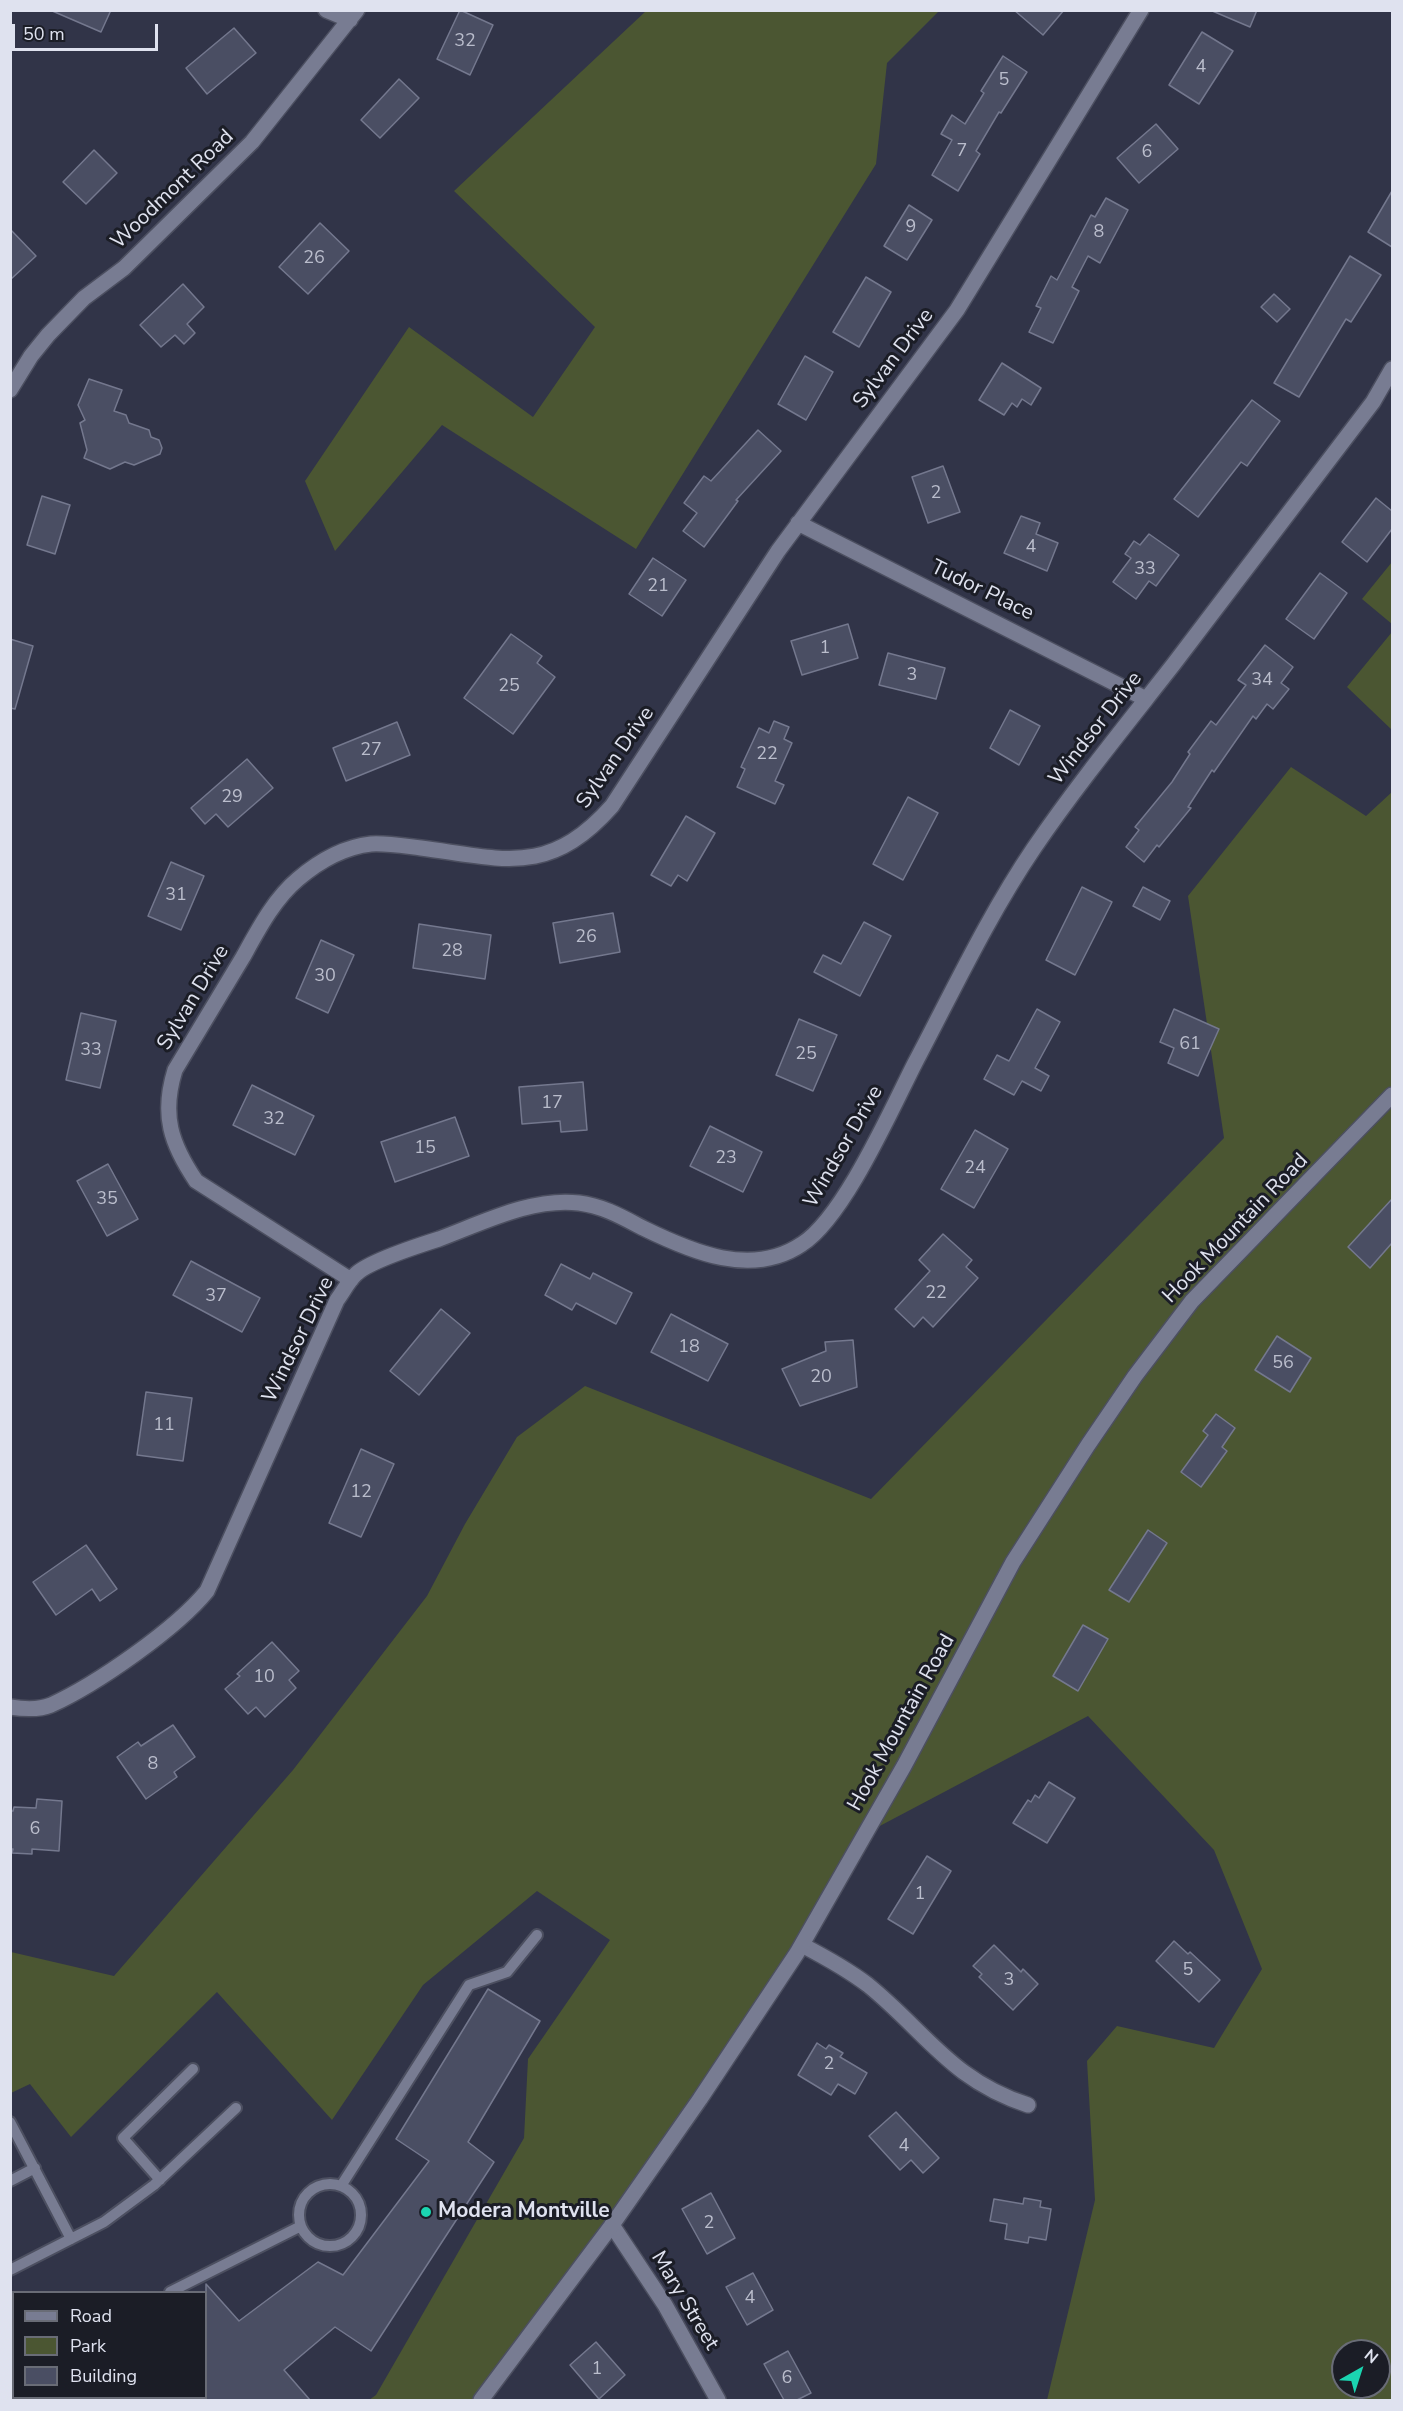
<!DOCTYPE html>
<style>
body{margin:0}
#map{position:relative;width:1403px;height:2411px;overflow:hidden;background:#313448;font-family:"Nunito Sans",sans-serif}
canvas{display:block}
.frame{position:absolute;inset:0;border:12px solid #dfe2ef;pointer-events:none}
.legend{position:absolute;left:12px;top:2291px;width:195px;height:108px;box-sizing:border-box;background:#1b1d26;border:2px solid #696c76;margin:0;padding:8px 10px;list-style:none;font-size:18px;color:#dfe2ef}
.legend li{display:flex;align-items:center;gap:12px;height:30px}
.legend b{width:30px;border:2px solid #696c76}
.north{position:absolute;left:1331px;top:2339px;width:60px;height:60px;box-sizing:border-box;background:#1b1d26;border:2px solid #696c76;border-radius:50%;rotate:39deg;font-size:16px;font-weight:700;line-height:24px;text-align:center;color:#dfe2ef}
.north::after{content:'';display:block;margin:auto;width:21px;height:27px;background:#1bd5b1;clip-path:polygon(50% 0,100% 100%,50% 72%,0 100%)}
.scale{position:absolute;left:12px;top:24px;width:146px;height:27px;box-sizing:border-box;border:3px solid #dfe2ef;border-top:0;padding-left:8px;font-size:18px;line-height:21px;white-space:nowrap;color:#dfe2ef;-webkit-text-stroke:4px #1b1d26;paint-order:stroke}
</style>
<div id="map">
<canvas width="1403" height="2411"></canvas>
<div class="frame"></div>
<ul class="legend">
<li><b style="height:8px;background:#787c92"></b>Road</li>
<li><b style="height:16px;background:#4b5632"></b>Park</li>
<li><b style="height:16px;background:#4a4e63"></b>Building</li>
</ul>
<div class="north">N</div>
<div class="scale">50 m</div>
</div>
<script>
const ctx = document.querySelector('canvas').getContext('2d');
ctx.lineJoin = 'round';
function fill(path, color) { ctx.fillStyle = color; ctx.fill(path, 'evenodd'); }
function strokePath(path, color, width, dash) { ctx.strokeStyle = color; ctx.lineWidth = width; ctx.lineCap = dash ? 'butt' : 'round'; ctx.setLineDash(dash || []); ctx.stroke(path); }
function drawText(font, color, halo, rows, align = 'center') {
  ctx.font = font + ' "Nunito Sans",sans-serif'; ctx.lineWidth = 6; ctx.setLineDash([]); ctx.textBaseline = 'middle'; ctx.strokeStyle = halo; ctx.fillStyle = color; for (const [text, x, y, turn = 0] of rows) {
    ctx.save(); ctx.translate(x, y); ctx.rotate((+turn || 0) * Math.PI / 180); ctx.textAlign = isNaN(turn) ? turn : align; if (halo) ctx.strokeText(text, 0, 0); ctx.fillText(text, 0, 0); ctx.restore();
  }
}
fill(new Path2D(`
 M646,11H939L887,63L876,164L636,549L442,425L335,551L305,481L409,327L533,417L595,327L454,191Z
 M1392,562V624L1362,599Z
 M1392,632V730L1347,687Z
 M1291,767L1366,816L1392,792V2400H1047L1095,2200L1087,2061L1117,2026L1214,2048L1262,1969L1214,1850L1088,1716L857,1838L708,2092L484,2400H369L376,2395L524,2138L528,2059L610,1940L537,1891L423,1985L332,2120L217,1992L71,2137L30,2084L11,2093V1952L114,1976L293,1770L427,1596L465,1524L517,1437L585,1386L871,1499L1224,1138L1188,896ZM1343,2351H1379V2387H1343Z`), '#4b5632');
const building = new Path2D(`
 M50,10H111L101,32Z
 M460,10L493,25L470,75L437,59Z
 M1014,10H1064L1043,35Z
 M1210,10H1257L1250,27Z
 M234,28L256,53L207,94L186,68Z
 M1202,32L1233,51L1199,104L1169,85Z
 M1003,56L1027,72L1001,113L999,112L976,151L980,154L958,191L932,175L952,140L941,134L952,115L965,124L984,93L981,91Z
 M399,79L419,98L380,138L361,120Z
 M1156,124L1178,149L1139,183L1117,158Z
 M94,150L117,173L86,204L63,182Z
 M1392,191V247L1368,232Z
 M1106,198L1128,210L1100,263L1088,256L1072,287L1079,291L1053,343L1029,332L1041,308L1036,306L1051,276L1057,280L1091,215L1095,217Z
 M909,205L932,220L907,260L884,246Z
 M320,223L349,251L308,294L279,267Z
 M10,229L36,256L10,280Z
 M1350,256L1381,275L1351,322L1346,319L1299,397L1274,383Z
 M866,277L891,292L859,347L833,332Z
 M183,284L204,307L187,324L195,333L184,344L175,335L161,347L140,325Z
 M1274,294L1290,309L1277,322L1261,307Z
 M805,356L833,372L806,420L778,404Z
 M1002,363L1041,388L1031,405L1022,399L1017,407L1012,403L1004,415L979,400Z
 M89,379L122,390L114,411L126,415L129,423L149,430L151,437L159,440L162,448L160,454L134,465L125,462L110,469L84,458L87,450L80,423L85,420L78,405Z
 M1252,400L1280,421L1247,466L1241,462L1198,517L1174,499Z
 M758,430L781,451L736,500L738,501L704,547L683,531L697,513L684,503L704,476L711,481Z
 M943,466L960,512L928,523L912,477Z
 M42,496L70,505L55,554L27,545Z
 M1376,498L1392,511V529L1367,562L1342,542Z
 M1021,516L1040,523L1036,534L1058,543L1047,571L1004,553Z
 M1149,534L1179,555L1156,586L1149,581L1136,599L1113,582L1131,558L1125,554L1134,541L1140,545Z
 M653,558L686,580L662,616L629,594Z
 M1320,573L1347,593L1314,639L1286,619Z
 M848,624L858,658L802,675L791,641Z
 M511,634L542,656L537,663L555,677L513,734L464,698Z
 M10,639L33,646L15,709L10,708Z
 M1265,645L1293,667L1281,683L1289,689L1273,709L1267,704L1256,719L1253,716L1214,772L1212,770L1188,807L1191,808L1159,847L1157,845L1144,862L1126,847L1139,830L1135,827L1172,782L1190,754L1188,752L1211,721L1216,725L1246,685L1238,680Z
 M888,653L945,668L936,699L879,685Z
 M1010,710L1040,726L1019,765L990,748Z
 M774,721L789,727L784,739L792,743L775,781L784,785L775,804L737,787L745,769L741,767L759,728L769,733Z
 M397,722L410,755L346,781L333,748Z
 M247,759L273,788L228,827L216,814L205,824L191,808Z
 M908,797L938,813L903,880L873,864Z
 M686,816L715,833L687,881L678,875L671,886L651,875Z
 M171,862L204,876L181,930L148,916Z
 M1082,887L1112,902L1075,975L1046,960Z
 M1143,887L1170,901L1160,920L1133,906Z
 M613,913L620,952L560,963L553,923Z
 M864,922L891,936L860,996L814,972L823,955L841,964Z
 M419,924L491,935L485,979L413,968Z
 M321,940L354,955L328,1013L296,998Z
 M1037,1009L1060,1022L1035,1068L1049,1076L1041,1091L1022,1081L1014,1095L984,1079L997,1055L1009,1061Z
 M1174,1009L1219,1029L1198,1076L1168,1063L1174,1048L1160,1042Z
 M81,1013L116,1021L100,1088L66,1080Z
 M799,1019L837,1035L813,1091L776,1075Z
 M583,1082L587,1130L561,1132L560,1121L522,1124L519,1087Z
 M252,1085L314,1116L295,1155L233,1125Z
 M455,1117L469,1156L395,1182L381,1142Z
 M710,1126L762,1152L743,1192L690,1166Z
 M975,1130L1008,1149L974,1208L941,1189Z
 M108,1164L138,1219L107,1236L77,1181Z
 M1392,1199V1243L1370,1268L1348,1247Z
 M943,1234L972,1260L966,1267L978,1278L933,1327L923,1317L914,1327L895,1309L930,1271L919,1260Z
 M191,1261L260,1298L242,1332L173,1295Z
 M561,1264L590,1279L593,1273L632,1293L616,1324L576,1303L572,1310L545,1295Z
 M441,1309L470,1333L419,1395L390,1371Z
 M671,1314L728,1344L708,1381L651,1352Z
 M1277,1336L1311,1358L1290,1392L1255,1370Z
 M853,1340L857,1387L800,1406L782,1369L826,1351L825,1342Z
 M146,1392L192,1398L183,1461L137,1455Z
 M1216,1414L1235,1428L1222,1447L1227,1451L1201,1487L1181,1472L1208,1435L1203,1431Z
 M361,1449L394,1464L361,1537L329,1523Z
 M1148,1530L1167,1543L1129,1602L1109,1590Z
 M86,1545L117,1589L100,1601L92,1589L56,1615L33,1582Z
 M1083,1625L1108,1639L1078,1691L1053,1676Z
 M272,1642L299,1671L289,1680L296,1688L265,1717L256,1707L248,1714L225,1689L240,1676L237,1674Z
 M173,1725L195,1757L174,1772L177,1777L146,1799L117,1757L138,1742L141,1746Z
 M1049,1782L1075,1798L1047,1843L1013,1823L1028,1800L1031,1802L1035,1795L1039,1798Z
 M37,1799L62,1801L59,1851L32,1849V1854L12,1853L13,1849H10V1811H13L14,1807L36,1808Z
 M927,1856L951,1871L913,1934L888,1919Z
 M1174,1941L1188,1954L1190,1952L1220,1980L1199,2002L1156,1961Z
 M994,1945L1021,1972L1023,1969L1038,1984L1013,2010L979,1977L982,1974L973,1966Z
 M488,1989L540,2021L468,2142L494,2162L371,2351L335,2327L284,2370L310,2400H206V2284L239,2321L318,2262L343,2275L429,2161L396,2139Z
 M817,2043L826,2049L829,2045L843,2053L840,2057L867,2073L855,2094L838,2084L831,2095L798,2075Z
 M896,2112L939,2158L923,2173L911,2160L900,2170L869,2136Z
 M711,2193L735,2238L707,2254L682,2209Z
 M1024,2198L1041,2201L1040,2207L1051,2209L1046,2240L1029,2237L1028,2243L1005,2239L1007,2224L990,2221L994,2199L1023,2204Z
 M753,2273L773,2310L747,2325L726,2287Z
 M596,2342L625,2375L599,2399L570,2365Z
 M788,2351L811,2393L797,2400H784L764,2364Z`);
fill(building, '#4a4e63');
strokePath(building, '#74788e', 1.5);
const service = new Path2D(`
 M10,2122L71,2239
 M160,2180L123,2138L193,2069
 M10,2181L35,2168
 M299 2215a31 31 0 1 1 62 0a31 31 0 1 1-62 0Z
 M341,2186L469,1985L507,1972L537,1935
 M10,2270L104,2222L154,2185L236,2108
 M170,2292L301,2226
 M10,2371L14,2370`);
const minor = new Path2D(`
 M326,10L350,20
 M10,390L31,356L48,335L84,298L124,268L252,142L357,10
 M798,523L1146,699
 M351,1280L196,1181C171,1144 161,1115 175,1070C198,1032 220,995 243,957C258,930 274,899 298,879C318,862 344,847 371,844C387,843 404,846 421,848C504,859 549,877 612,806L778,551L957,310L1141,10
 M10,1707C23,1709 39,1710 51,1705C97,1684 176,1629 207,1591L337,1300C343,1292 348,1282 355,1275C367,1262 420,1245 439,1239C482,1223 533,1197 579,1203C603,1206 622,1217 643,1228C692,1252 752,1278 802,1244C844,1217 891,1110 915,1063C953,991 988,916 1034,848C1077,785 1126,725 1173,665C1240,578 1306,490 1373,402L1392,369
 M802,1945C825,1957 847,1969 868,1985C926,2032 951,2080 1028,2105
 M612,2225L665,2305L718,2400`);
const tertiary = new Path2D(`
 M481,2400L612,2225L700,2099L797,1953L904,1766L1013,1562L1088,1445L1135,1376L1192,1301L1392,1095`);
strokePath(service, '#4c4f60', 14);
strokePath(minor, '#4c4f60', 18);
strokePath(tertiary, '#4c4f60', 18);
strokePath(service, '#787c92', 10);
strokePath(minor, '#787c92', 15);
strokePath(tertiary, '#787c92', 15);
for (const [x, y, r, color] of [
 [426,2212,6,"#1bd5b1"]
]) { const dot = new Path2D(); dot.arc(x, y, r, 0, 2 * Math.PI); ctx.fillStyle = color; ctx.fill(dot); strokePath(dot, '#1b1d26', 2); }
drawText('18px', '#babdcc', null, [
 ["32",465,42],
 ["4",1201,68],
 ["5",1004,81],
 ["7",962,152],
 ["6",1147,153],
 ["9",911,228],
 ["8",1099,233],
 ["26",314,259],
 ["2",936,494],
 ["4",1031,548],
 ["33",1145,570],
 ["21",658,587],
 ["1",825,649],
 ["3",912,676],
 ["34",1262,681],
 ["25",509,687],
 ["27",371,751],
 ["22",767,755],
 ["29",232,798],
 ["31",176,896],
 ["26",586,938],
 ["28",452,952],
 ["30",325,977],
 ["61",1190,1045],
 ["33",91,1051],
 ["25",806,1055],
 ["17",552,1104],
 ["32",274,1120],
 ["15",425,1149],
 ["23",726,1159],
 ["24",975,1169],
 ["35",107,1200],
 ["22",936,1294],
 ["37",216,1297],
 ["18",689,1348],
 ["56",1283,1364],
 ["20",821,1378],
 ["11",164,1426],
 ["12",361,1493],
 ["10",264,1678],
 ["8",153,1765],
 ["6",35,1830],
 ["1",920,1895],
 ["5",1188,1971],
 ["3",1009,1981],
 ["2",829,2065],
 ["4",904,2147],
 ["2",709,2224],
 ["4",750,2299],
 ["1",597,2370],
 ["6",787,2379]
]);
drawText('21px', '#dfe2ef', '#1b1d26', [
 ["Woodmont Road",173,190,-44],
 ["Sylvan Drive",894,359,-53],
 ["Tudor Place",982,591,26],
 ["Windsor Drive",1096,729,-52],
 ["Sylvan Drive",616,758,-55],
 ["Sylvan Drive",194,998,-59],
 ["Windsor Drive",844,1147,-60],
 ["Hook Mountain Road",1236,1229,-46],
 ["Windsor Drive",299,1340,-64],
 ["Hook Mountain Road",902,1723,-61],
 ["Mary Street",684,2301,59]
]);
drawText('bold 21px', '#dfe2ef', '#1b1d26', [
 ["Modera Montville",438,2212]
], 'left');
</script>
